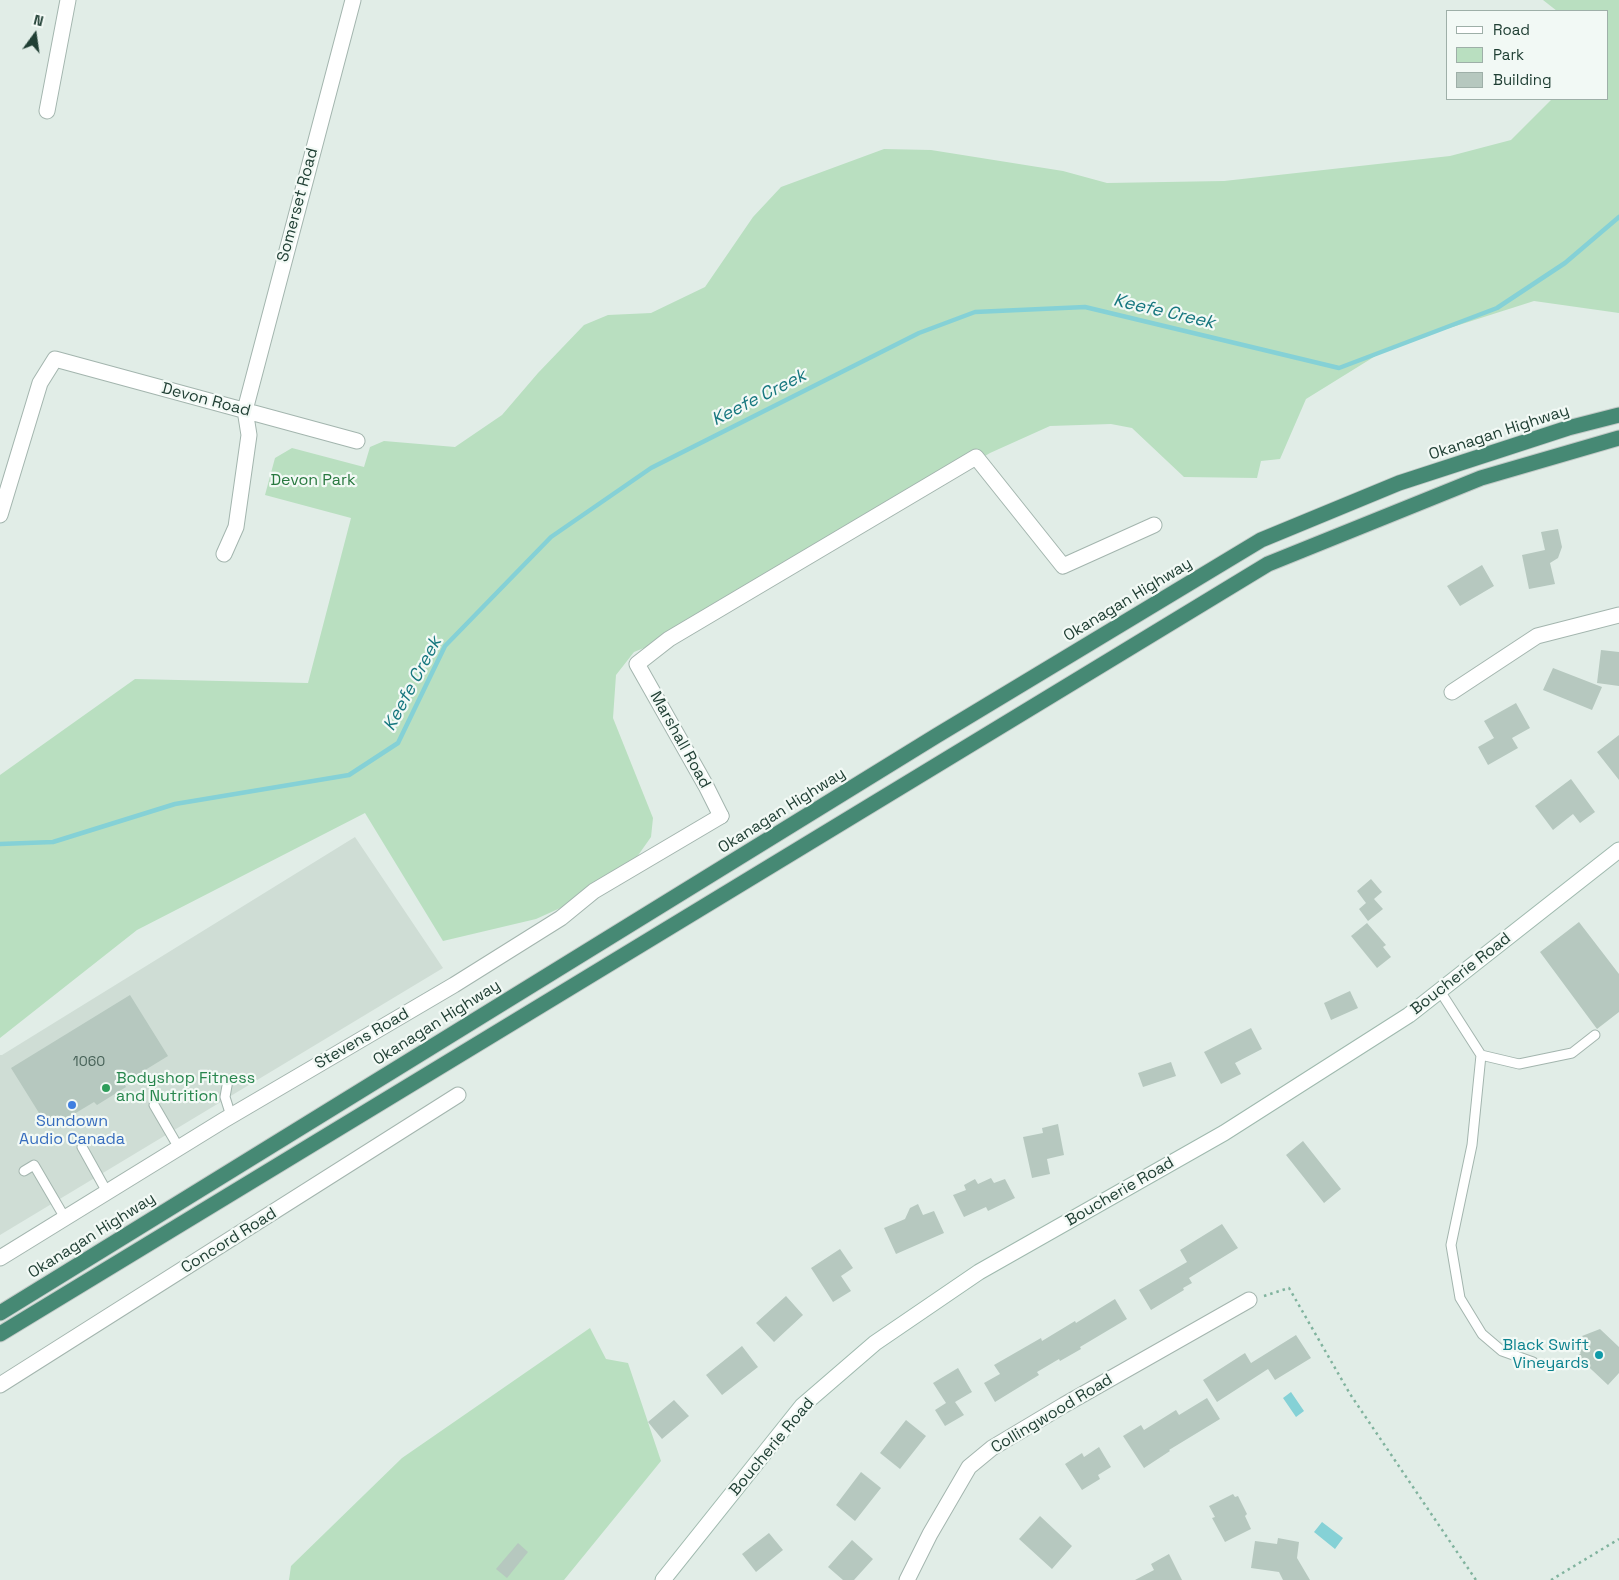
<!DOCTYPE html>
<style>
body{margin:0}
#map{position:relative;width:1619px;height:1580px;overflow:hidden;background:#e1ede7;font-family:"Space Grotesk",sans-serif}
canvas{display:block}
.legend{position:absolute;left:1446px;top:10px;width:162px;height:90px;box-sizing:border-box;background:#f2f9f5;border:1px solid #9eafa8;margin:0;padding:6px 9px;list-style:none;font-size:15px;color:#203f34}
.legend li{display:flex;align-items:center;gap:10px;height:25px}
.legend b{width:25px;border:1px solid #9eafa8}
.north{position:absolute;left:10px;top:10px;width:50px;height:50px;-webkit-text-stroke:4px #f2f9f5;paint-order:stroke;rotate:14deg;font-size:14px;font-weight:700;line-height:20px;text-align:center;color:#203f34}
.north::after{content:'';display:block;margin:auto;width:18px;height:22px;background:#203f34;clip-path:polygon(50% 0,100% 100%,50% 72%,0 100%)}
</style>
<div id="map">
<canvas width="1619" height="1580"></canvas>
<ul class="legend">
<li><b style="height:6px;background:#fff"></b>Road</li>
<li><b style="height:14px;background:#b9dfc0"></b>Park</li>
<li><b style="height:14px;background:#b6c8bf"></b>Building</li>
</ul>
<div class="north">N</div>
</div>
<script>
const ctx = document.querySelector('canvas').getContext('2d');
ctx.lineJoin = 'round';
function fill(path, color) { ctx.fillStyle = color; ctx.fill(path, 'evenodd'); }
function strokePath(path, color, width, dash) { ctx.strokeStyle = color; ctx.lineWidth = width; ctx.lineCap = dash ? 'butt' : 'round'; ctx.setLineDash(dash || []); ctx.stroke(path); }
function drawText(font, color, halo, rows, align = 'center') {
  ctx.font = font + ' "Space Grotesk",sans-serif'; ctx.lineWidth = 4.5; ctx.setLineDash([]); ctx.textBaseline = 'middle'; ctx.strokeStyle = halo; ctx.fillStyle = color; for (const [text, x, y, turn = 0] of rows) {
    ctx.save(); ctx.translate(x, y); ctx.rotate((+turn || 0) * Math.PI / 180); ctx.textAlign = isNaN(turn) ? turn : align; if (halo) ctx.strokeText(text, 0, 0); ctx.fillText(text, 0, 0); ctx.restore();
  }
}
fill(new Path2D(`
 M355,837L443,968L0,1235V1055H2Z`), '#cfddd5');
fill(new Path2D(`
 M1543,0H1619V313L1534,301L1390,347L1306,399L1280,459L1261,461L1257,478L1184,477L1132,428L1111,424L1050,426L990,453L681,633L634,652L616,675L613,718L653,818L651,837L620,881L536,919L443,941L365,813L137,930L0,1038V775L135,679L308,683L351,518L265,495L275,458L292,448L364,467L370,447L384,441L455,447L502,415L538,373L584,325L608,315L651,313L705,287L753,217L781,187L884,149L931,150L1063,171L1107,183L1224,181L1450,156L1511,140L1552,99H1608V11H1557Z
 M590,1328L606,1359L628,1363L661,1461L564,1580H289L291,1566L402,1458Z`), '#b9dfc0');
fill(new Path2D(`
 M1291,1392L1304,1411L1296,1417L1283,1398Z
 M1322,1522L1343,1538L1335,1549L1314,1532Z`), '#85d1d6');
strokePath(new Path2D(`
 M0,844L53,842L175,804L349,775L398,743L445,646L551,537L651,468L919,333L975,312L1085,307L1339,368L1497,308L1565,263L1619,217`), '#85d1d6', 4.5);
fill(new Path2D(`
 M1558,529L1562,547L1558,558L1550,563L1555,584L1529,589L1522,555L1545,550L1541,532Z
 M1482,565L1494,586L1460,606L1447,586Z
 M1601,650L1619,652V686L1597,683Z
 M1553,668L1602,687L1592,710L1543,690Z
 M1516,703L1530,728L1512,738L1518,748L1488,765L1478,747L1494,738L1484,721Z
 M1619,735V780L1597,752Z
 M1571,779L1595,812L1580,823L1573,814L1553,830L1535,806Z
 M1371,879L1382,892L1374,899L1383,909L1368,921L1359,909L1366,903L1357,891Z
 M1579,922L1619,974V1012L1597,1029L1540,952Z
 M1367,923L1386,945L1383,947L1391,957L1377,968L1351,936Z
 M1350,991L1358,1008L1331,1020L1324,1003Z
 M130,995L168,1056L124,1083L126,1087L97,1105L94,1102L49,1129L11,1068Z
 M1251,1028L1262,1049L1235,1063L1241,1074L1221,1084L1204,1052Z
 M1171,1062L1176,1076L1143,1087L1138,1073Z
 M1058,1124L1064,1155L1047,1159L1050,1174L1032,1178L1023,1137L1043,1133L1042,1128Z
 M1303,1141L1341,1189L1324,1203L1286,1155Z
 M991,1178L994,1183L1005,1179L1015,1198L988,1211L986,1207L964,1217L953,1195L966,1190L964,1185L975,1179L978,1184Z
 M918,1204L923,1215L934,1211L944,1233L896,1254L884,1228L905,1219L910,1208Z
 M1222,1224L1238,1248L1189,1278L1192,1283L1183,1288L1184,1290L1151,1310L1139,1290L1187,1262L1180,1250Z
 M840,1249L853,1268L841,1276L851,1291L833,1302L811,1268Z
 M786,1296L803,1315L774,1342L756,1323Z
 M1115,1299L1127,1319L1080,1347L1081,1349L1060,1361L1059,1359L1037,1372L1039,1375L995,1402L984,1383L1000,1374L994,1365L1041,1338L1042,1341L1075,1321L1076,1323Z
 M1600,1329L1619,1347V1373L1608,1385L1577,1356L1581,1353L1578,1351L1591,1345L1577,1341L1584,1338L1582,1336Z
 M1296,1335L1311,1358L1275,1380L1268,1369L1217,1402L1203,1380L1245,1353L1251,1363Z
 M742,1346L758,1367L722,1395L706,1375Z
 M958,1368L972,1392L955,1402L964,1415L945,1426L935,1410L946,1403L933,1383Z
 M1207,1398L1220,1419L1169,1450L1170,1451L1144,1468L1123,1436L1141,1425L1144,1430L1176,1410L1179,1415Z
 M674,1400L689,1416L662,1439L648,1422Z
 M906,1420L926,1436L900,1469L880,1453Z
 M1099,1447L1111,1467L1098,1475L1100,1479L1082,1490L1065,1464L1082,1453L1084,1457Z
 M861,1472L881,1488L855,1521L836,1505Z
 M1233,1494L1235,1497L1238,1496L1247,1514L1245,1516L1251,1529L1225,1542L1212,1518L1215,1517L1209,1506Z
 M1040,1516L1072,1546L1052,1569L1019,1539Z
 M769,1533L783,1550L756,1572L742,1554Z
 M1278,1538L1299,1542L1297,1558L1310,1580H1283L1279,1572L1251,1568L1255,1541L1277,1544Z
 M852,1540L873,1559L854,1580H843L828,1567Z
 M518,1543L528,1552L507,1578L496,1569Z
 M1169,1554L1182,1580H1135L1154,1570L1151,1564Z`), '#b6c8bf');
const service = new Path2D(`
 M1440,991L1481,1055L1472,1145L1451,1245L1460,1298L1482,1334L1502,1351L1533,1362
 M1481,1055L1519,1064L1572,1053L1595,1035
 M228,1080L225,1097L231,1116
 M154,1105L179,1148
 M82,1147L107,1192
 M24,1171L34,1165L65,1218`);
const minor = new Path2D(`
 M47,111L68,0
 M0,515L40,383L55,359L357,441
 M224,554L236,527L249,435L245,410L353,0
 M1452,692L1537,636L1619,615
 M721,816L706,786L637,664L669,639L976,457L1063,566L1154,525
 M0,1385L458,1095
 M907,1580L930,1534L969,1467L992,1448L1064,1405L1249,1300`);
const tertiary = new Path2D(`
 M0,1258L224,1120L454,985L561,918L594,891L721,816`);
const secondary = new Path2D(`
 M663,1580L802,1406L875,1343L979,1272L1224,1133L1409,1015L1619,850`);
const trunk = new Path2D(`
 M0,1313L936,736L1261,540L1399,483L1568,428L1619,415
 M0,1334L1268,564L1481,478L1619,438`);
strokePath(service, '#a3b5ae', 11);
strokePath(minor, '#a3b5ae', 17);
strokePath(tertiary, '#a3b5ae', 17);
strokePath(secondary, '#9fb9ae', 17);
strokePath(trunk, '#c1c9c6', 17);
strokePath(new Path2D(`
 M1264,1296L1289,1288L1350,1394L1476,1580
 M1551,1580L1619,1539`), '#80b39e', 2.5, [2.5, 4]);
strokePath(service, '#fff', 9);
strokePath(minor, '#fff', 15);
strokePath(tertiary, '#fff', 15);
strokePath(secondary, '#fff', 15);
strokePath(trunk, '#468974', 15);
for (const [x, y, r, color] of [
 [106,1088,5,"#2e9e5b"],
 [72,1105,5,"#3f7fe0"],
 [1599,1355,5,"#0f9aa8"]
]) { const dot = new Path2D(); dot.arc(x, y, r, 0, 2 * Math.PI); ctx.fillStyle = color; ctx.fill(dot); strokePath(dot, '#f2f9f5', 2); }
drawText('14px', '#466157', null, [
 ["1060",89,1062]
]);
drawText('16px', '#203f34', '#f2f9f5', [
 ["Somerset Road",298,205,-75],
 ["Devon Road",206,400,15],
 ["Okanagan Highway",1499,433,-18],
 ["Okanagan Highway",1128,600,-31],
 ["Marshall Road",680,740,61],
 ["Okanagan Highway",782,811,-32],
 ["Boucherie Road",1461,974,-38],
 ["Okanagan Highway",437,1023,-32],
 ["Stevens Road",362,1039,-30],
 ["Boucherie Road",1120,1192,-30],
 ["Okanagan Highway",92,1236,-32],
 ["Concord Road",229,1241,-32],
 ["Collingwood Road",1052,1414,-31],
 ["Boucherie Road",772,1447,-50]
]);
drawText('16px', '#28783f', '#f2f9f5', [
 ["Devon Park",313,481]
]);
drawText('16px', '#27864d', '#f2f9f5', [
 ["Bodyshop Fitness",116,1079],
 ["and Nutrition",116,1097]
], 'left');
drawText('16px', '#366cbe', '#f2f9f5', [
 ["Sundown",72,1122],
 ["Audio Canada",72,1140]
]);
drawText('16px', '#0d838f', '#f2f9f5', [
 ["Black Swift",1589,1346],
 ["Vineyards",1589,1364]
], 'right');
drawText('italic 18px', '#16777f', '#f2f9f5', [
 ["Keefe Creek",1164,312,13],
 ["Keefe Creek",759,398,-27],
 ["Keefe Creek",413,684,-62]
]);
</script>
